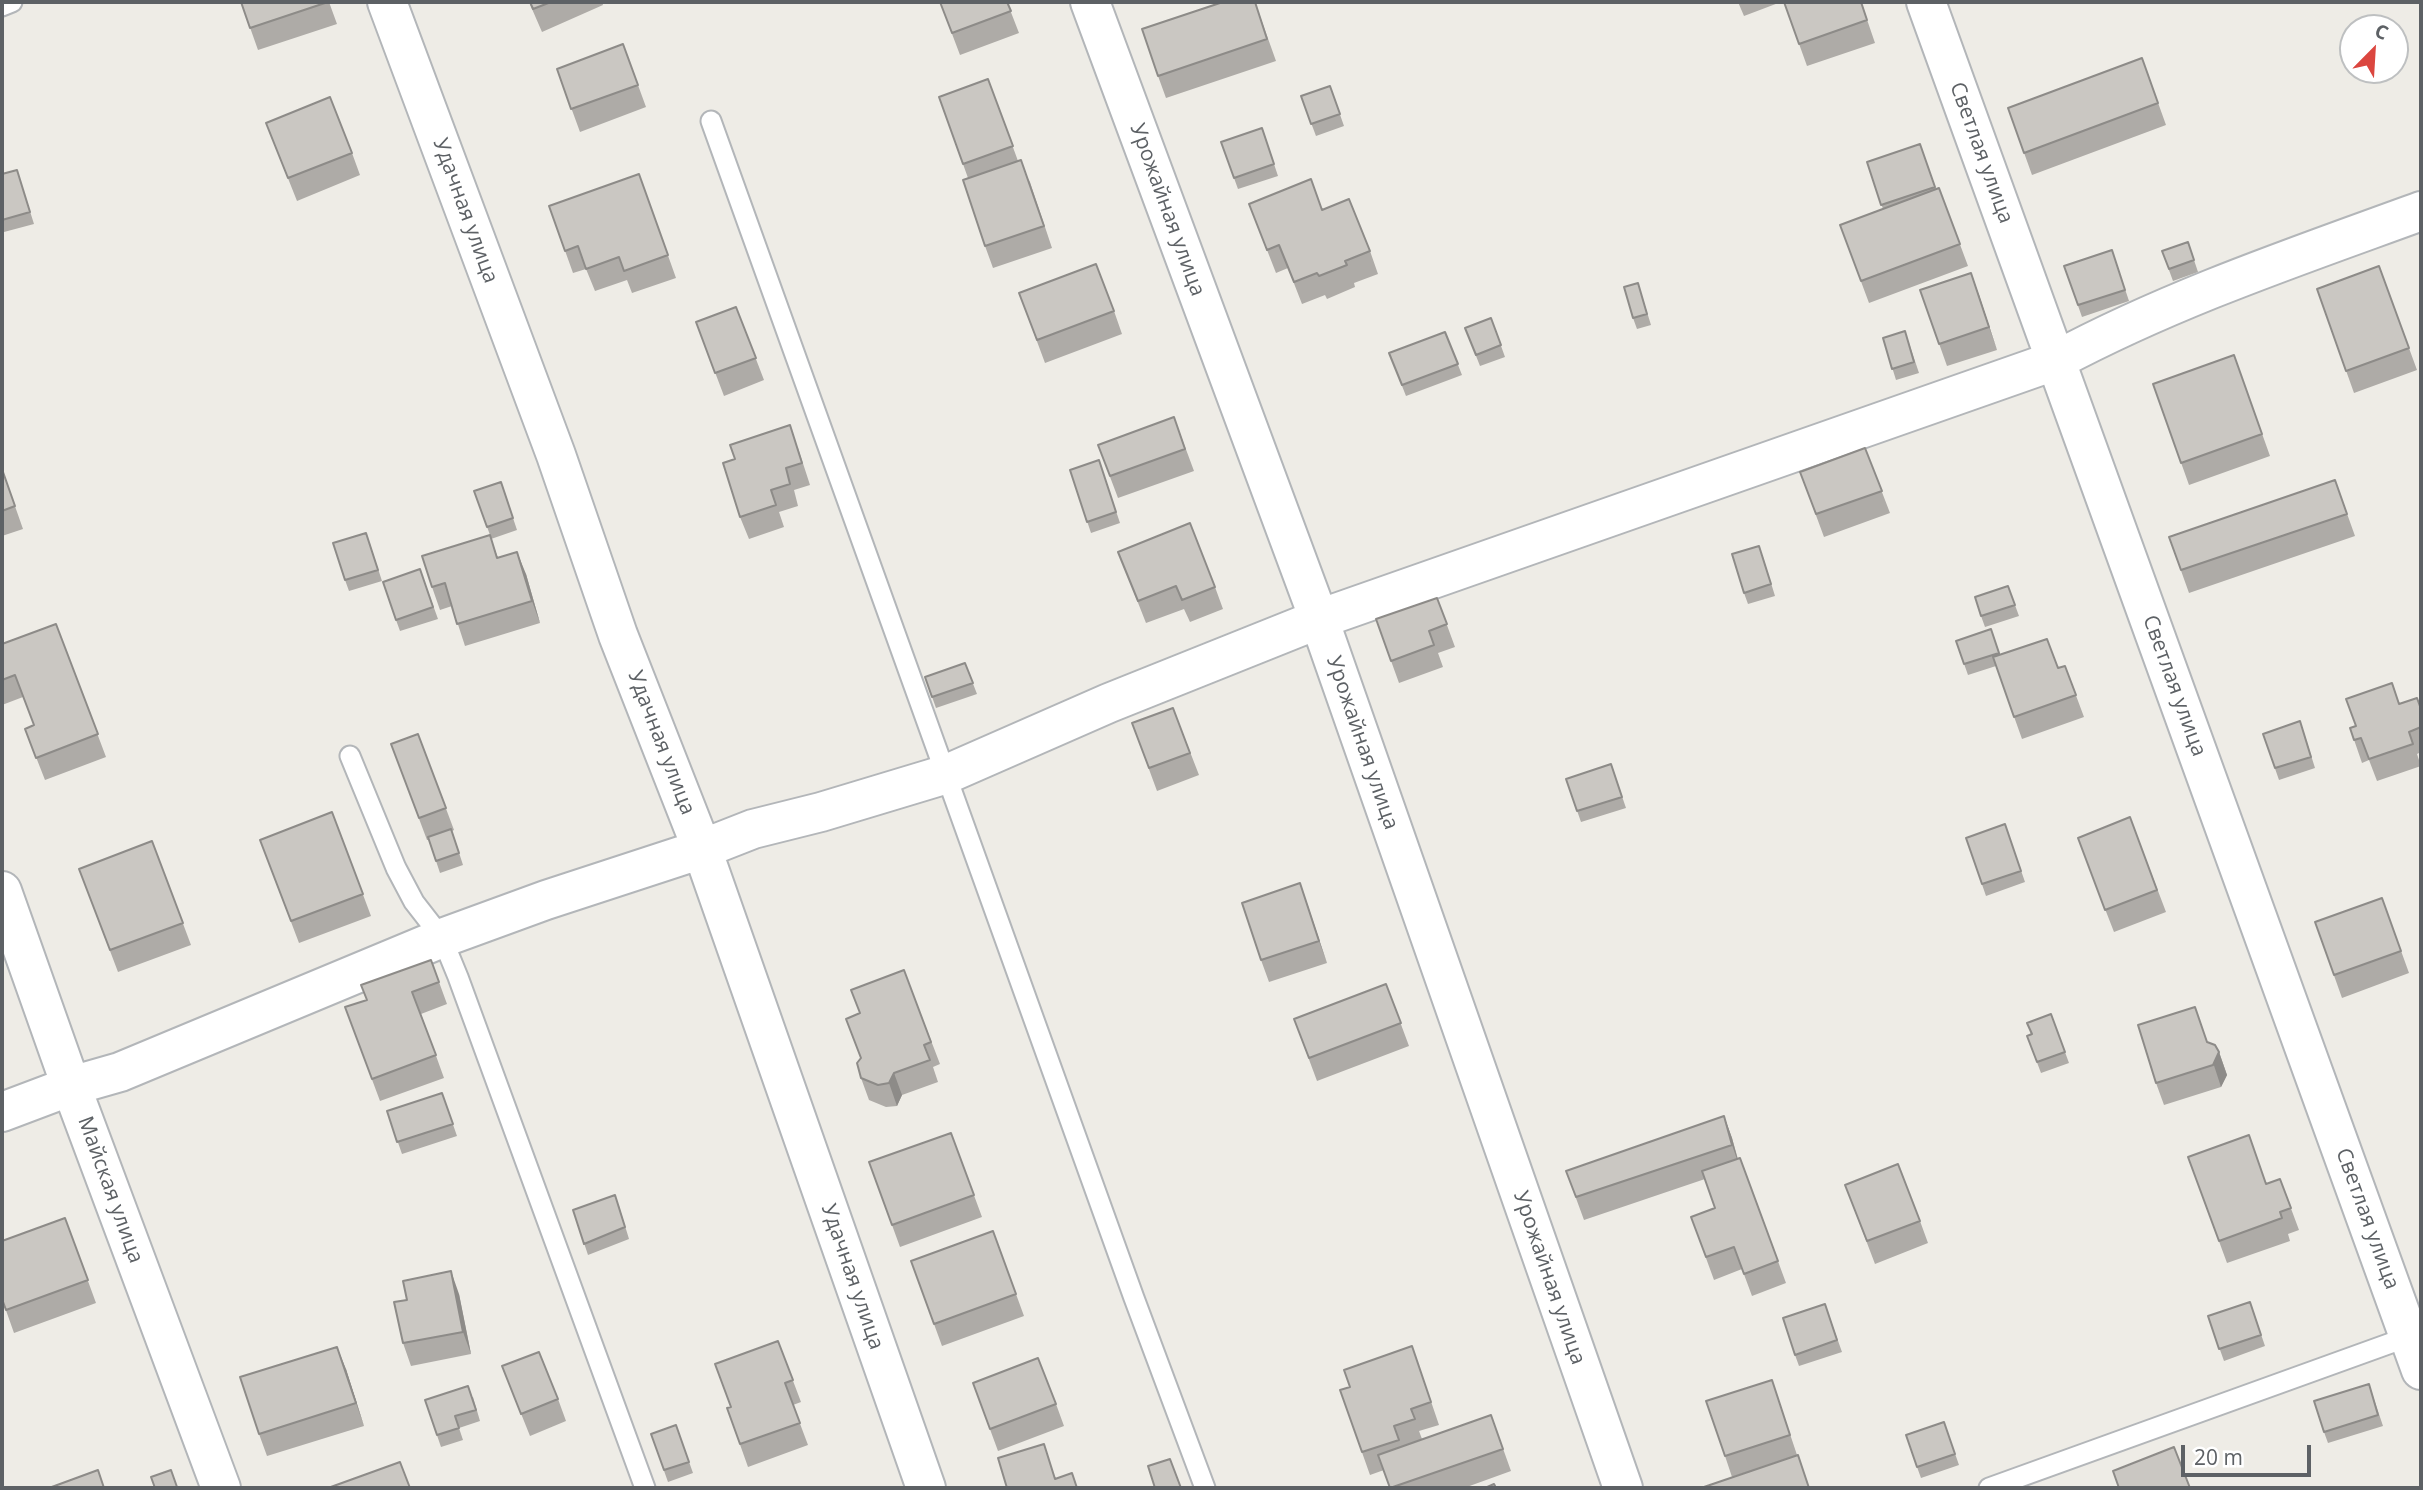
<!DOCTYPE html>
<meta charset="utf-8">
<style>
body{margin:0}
#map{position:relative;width:2423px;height:1490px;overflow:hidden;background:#eeece6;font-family:"Open Sans",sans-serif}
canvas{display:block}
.frame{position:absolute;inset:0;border:4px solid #5d6165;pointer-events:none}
.north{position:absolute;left:2339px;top:14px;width:70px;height:70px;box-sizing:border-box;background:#fff;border:2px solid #bec0c1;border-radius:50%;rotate:24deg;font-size:19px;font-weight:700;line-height:28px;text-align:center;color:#5d6165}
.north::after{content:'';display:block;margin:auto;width:24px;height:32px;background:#db463f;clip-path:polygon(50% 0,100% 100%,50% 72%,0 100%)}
.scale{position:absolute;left:2181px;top:1445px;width:130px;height:32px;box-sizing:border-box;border:4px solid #5d6165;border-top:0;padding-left:9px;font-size:21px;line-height:24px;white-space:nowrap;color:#5d6165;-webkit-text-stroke:5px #fff;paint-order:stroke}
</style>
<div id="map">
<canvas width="2423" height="1490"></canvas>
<div class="frame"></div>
<div class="north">С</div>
<div class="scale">20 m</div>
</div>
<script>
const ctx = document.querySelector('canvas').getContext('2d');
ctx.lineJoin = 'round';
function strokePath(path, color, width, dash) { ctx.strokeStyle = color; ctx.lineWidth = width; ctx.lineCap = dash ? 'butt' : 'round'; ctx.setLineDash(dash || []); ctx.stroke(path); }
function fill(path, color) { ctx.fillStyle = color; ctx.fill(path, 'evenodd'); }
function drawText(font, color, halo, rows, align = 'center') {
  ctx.font = font + ' "Open Sans",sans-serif'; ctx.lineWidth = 6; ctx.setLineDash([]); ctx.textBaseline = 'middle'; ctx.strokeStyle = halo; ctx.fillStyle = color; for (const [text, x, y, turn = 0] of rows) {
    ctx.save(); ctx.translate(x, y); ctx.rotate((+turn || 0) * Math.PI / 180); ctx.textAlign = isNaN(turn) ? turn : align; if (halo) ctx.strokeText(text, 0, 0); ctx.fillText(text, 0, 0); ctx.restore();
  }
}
const service = new Path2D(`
 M2,6L12,2
 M711,121L1134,1298L1205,1488
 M350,756L396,868L414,902L442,938L458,977L645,1488
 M1989,1488L2416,1334`);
const minor = new Path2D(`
 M387,2L556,455L618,635L702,849L926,1488
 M1090,2L1319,619L1623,1488
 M1926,2L2421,1370
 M2,891L71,1086L221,1488
 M2,1112L71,1086L120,1072L442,938L546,900L702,849L753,829L821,812L947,774L1109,703L1319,619L2057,360C2173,298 2298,256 2421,211`);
strokePath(service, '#b3b6b9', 23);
strokePath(minor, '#b3b6b9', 42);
strokePath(service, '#fff', 19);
strokePath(minor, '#fff', 38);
fill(new Path2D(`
 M241,2H329L337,24L258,50Z
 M529,2H602L603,5L542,32Z
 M940,2H1007L1019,33L960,55Z
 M1255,2L1276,61L1166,98L1158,76Z
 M1738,2H1781L1744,16Z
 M1784,2H1861L1875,43L1807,66Z
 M623,44L646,107L580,132L557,69Z
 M2142,58L2166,125L2032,175L2008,108Z
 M988,79L1018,161L1030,182L1052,248L993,268L985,246L968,178L939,97Z
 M1330,86L1344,126L1316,136L1301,96Z
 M266,123L352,153L360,175L297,201Z
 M1262,128L1278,176L1238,189L1234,178Z
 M1920,144L1936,189L1939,188L1968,266L1869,303L1840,225L1883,209L1867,162Z
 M17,170L34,224L4,232L2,226V174Z
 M639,174L676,278L632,293L627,280L595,291L586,269L573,273L549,206Z
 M1249,204L1322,210L1370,251L1378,274L1354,283L1355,287L1327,299L1325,295L1302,304L1288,268L1276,273Z
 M2188,242L2198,272L2173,281L2162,251Z
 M2112,250L2129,301L2082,317L2064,266Z
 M2379,266L2417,370L2354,393L2317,289Z
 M1638,283L1651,325L1637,329L1633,318Z
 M1920,290L1979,295L1997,350L1947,366Z
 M1019,293L1114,311L1122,334L1045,363Z
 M736,307L764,380L724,396L696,322Z
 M1491,318L1505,357L1480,366L1465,328Z
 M1445,332L1462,375L1406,396L1389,353Z
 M1883,338L1909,343L1919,373L1896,380Z
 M2234,355L2270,456L2189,485L2153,384Z
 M1174,417L1194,471L1118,498L1098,445Z
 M798,448L810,485L794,490L798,506L779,512L784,527L749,539L740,517Z
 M1865,448L1890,513L1824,537L1800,472Z
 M1099,460L1120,523L1091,533L1070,470Z
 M2,472H3L23,529L2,536Z
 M2335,480L2355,536L2189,593L2169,537Z
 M501,482L517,530L491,539L498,558L526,574L540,623L465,646L452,606L440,610L432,587L490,535L474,491Z
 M370,544L382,581L349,591L345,580Z
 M1118,552L1215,587L1223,609L1190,622L1184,609L1146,623Z
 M1763,557L1775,596L1748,604L1744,593Z
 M420,569L438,619L400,631L396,620Z
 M2008,586L2019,616L1985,627L1981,616Z
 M1437,598L1455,647L1438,653L1443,667L1399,683L1376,619Z
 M56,624L106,757L45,780L25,729L34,725L23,697L2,705V644Z
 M1991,629L2000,655L2058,668L2065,666L2084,717L2022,739L1996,666L1968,675L1956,641Z
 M965,663L977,694L936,708L925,677Z
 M2400,704L2421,709V752L2417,754L2421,766L2377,781L2369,760L2362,763L2350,728Z
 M1173,708L1199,775L1157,791L1132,723Z
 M2304,733L2315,768L2279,780L2263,734Z
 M418,734L454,830L452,831L463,865L440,873L429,840H427L391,744Z
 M1611,764L1626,808L1581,822L1566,779Z
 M332,812L371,916L299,943L260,840Z
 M2130,817L2166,912L2114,932L2086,860Z
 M2005,824L2025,882L1986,896L1966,838Z
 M152,841L191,945L118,972L79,869Z
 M1300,883L1327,963L1269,982L1261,960Z
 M2382,898L2409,973L2342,998L2315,922Z
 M431,960L447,1004L421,1014L444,1078L380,1101L345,1007L367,1000Z
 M904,970L940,1064L933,1067L938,1082L902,1095L897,1106L886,1107L869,1100L861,1078L860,1013Z
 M1386,984L1409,1046L1317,1081L1294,1019Z
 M2051,1014L2069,1063L2041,1073L2027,1036L2031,1034Z
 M2208,1042L2219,1052L2227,1075L2221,1087L2164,1105L2156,1083Z
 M442,1093L457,1136L402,1154L387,1111Z
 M1724,1116L1732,1138L1738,1159L1740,1158L1786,1283L1752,1296L1742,1269L1714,1280L1691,1217L1715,1208L1705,1179L1584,1220L1566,1171Z
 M951,1133L982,1217L900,1247L869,1162Z
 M2188,1157L2266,1184L2280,1179L2299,1230L2288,1234L2290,1241L2227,1263Z
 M1845,1185L1920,1221L1928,1243L1875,1264Z
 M619,1206L629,1239L588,1255L573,1210Z
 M65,1218L96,1303L14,1333L2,1299Z
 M993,1231L1024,1316L942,1346L911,1261Z
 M459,1294L471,1354L411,1366L403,1343Z
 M2250,1302L2265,1346L2224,1361L2208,1316Z
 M1825,1304L1842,1352L1799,1366L1795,1355Z
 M778,1341L801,1402L793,1405L808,1445L748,1467L727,1408L731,1407Z
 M502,1366L558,1399L566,1421L530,1436Z
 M346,1369L364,1426L267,1456L259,1434Z
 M1420,1369L1439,1425L1419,1431L1422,1439L1491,1415L1511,1471L1464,1488H1390L1384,1470L1370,1475L1340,1390Z
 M1772,1380L1797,1455L1732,1477L1725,1456Z
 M973,1383L1056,1404L1064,1426L998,1451Z
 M2369,1384L2383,1426L2328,1443L2324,1432Z
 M473,1397L480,1421L459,1428L463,1440L441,1447L425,1400Z
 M1944,1422L1959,1465L1921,1478L1917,1467Z
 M676,1425L693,1473L668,1482L651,1434Z`), '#aeaba7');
fill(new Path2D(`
 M1971,273L1979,295L1997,350L1989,327Z
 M517,552L526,574L540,623L532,601Z
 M1300,883L1308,906L1327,963L1319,941Z
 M2195,1007L2214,1062L2219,1052L2227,1075L2221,1087Z
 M894,1073L902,1095L897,1106L889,1083Z
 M1724,1116L1732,1138L1740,1168L1732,1145Z
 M451,1271L459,1294L471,1354L463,1332Z
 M337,1347L346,1369L364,1426L356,1403Z`), '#8d8b88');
const building = new Path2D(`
 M241,2H328L250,28Z
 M530,2H551L533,9Z
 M940,2H1007L1011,11L952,33Z
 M1223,2H1255L1267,39L1158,76L1142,29Z
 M1784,2H1861L1867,20L1799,44Z
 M623,44L638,85L571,109L557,69Z
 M2142,58L2158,103L2024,153L2008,108Z
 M988,79L1013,146L963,164L939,97Z
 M1330,86L1340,114L1311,124L1301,96Z
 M330,97L352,153L288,178L266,123Z
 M1262,128L1274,164L1234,178L1221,142Z
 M1920,144L1935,187L1881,205L1867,162Z
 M1021,160L1044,226L985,246L963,180Z
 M17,170L30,212L2,220V174Z
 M639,174L668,255L624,271L619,257L586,269L578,246L565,251L549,206Z
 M1311,179L1322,210L1349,199L1370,251L1345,261L1347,265L1319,276L1317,273L1294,282L1279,245L1267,250L1249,204Z
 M1939,188L1960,244L1861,281L1840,225Z
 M2188,242L2194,260L2169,269L2162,251Z
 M2112,250L2125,290L2078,305L2064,266Z
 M1096,264L1114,311L1037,340L1019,293Z
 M2379,266L2409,348L2346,371L2317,289Z
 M1971,273L1989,327L1939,344L1920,290Z
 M1638,283L1647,314L1633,318L1624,287Z
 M736,307L756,358L715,373L696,322Z
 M1491,318L1501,345L1476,355L1465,328Z
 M1905,331L1914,362L1892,369L1883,338Z
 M1445,332L1458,364L1402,385L1389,353Z
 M2234,355L2262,434L2181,463L2153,384Z
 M1174,417L1185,449L1110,476L1098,445Z
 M790,425L802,463L786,468L790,484L771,490L776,505L740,517L723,463L735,459L730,445Z
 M1865,448L1882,491L1816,514L1800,472Z
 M1099,460L1116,512L1087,522L1070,470Z
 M2,472H3L15,506L2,511Z
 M2335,480L2347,514L2181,570L2169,537Z
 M501,482L513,518L487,527L474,491Z
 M1190,523L1215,587L1182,600L1176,586L1138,601L1118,552Z
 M366,533L378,570L345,580L333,543Z
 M490,535L497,558L517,552L532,601L457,624L445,583L432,587L422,556Z
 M1759,546L1771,584L1744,593L1732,554Z
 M420,569L433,607L396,620L383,582Z
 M2008,586L2015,605L1981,616L1975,597Z
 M1437,598L1447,624L1429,631L1434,645L1391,661L1376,619Z
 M56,624L98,734L36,758L25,729L34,725L15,675L2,680V644Z
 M1991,629L1999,653L1964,664L1956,641Z
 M2047,639L2058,668L2065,666L2076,695L2014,717L1993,657Z
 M965,663L973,683L932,697L925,677Z
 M2392,683L2399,704L2417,698L2421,709V727L2409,732L2413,744L2369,759L2361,738L2354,740L2350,728L2356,726L2346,699Z
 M1173,708L1190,753L1149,768L1132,723Z
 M2300,721L2311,757L2275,768L2263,734Z
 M418,734L446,808L419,818L391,744Z
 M1611,764L1622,797L1577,811L1566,779Z
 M332,812L363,894L291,921L260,840Z
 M2130,817L2157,890L2105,910L2078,838Z
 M2005,824L2021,871L1982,884L1966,838Z
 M451,829L459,853L436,861L428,837Z
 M152,841L183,923L110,950L79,869Z
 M1300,883L1319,941L1261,960L1242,903Z
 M2382,898L2401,951L2334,975L2315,922Z
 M431,960L439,982L412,992L436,1055L372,1079L345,1007L367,1000L361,985Z
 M904,970L931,1042L924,1045L930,1060L894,1073L889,1083L878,1085L861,1078L857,1063L861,1058L846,1019L860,1013L851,990Z
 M1386,984L1401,1023L1309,1058L1294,1019Z
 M2195,1007L2207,1042L2215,1045L2219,1052L2213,1065L2156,1083L2138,1025Z
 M2051,1014L2065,1052L2037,1062L2027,1036L2032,1034L2027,1023Z
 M442,1093L453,1124L397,1142L387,1111Z
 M1724,1116L1732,1145L1576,1197L1566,1171Z
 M951,1133L974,1195L892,1225L869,1162Z
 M2249,1135L2266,1184L2280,1179L2291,1208L2280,1212L2282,1218L2219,1241L2188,1157Z
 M1740,1158L1778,1261L1744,1274L1734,1247L1706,1257L1691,1217L1715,1208L1702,1171Z
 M1898,1164L1920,1221L1867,1241L1845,1185Z
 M615,1195L625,1227L584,1244L573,1210Z
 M65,1218L88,1280L6,1310L2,1299V1241Z
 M993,1231L1016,1294L934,1324L911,1261Z
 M451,1271L463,1332L403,1343L394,1302L407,1300L403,1281Z
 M2250,1302L2261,1335L2219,1349L2208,1316Z
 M1825,1304L1837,1340L1795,1355L1783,1318Z
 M778,1341L793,1380L785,1383L800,1423L740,1444L727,1408L731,1407L715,1364Z
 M1412,1346L1431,1402L1411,1409L1415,1419L1394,1426L1399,1440L1362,1452L1340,1390L1350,1387L1344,1370Z
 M337,1347L356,1403L259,1434L240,1377Z
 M539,1352L558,1399L521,1414L502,1366Z
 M1038,1358L1056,1404L990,1429L973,1383Z
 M1772,1380L1790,1435L1725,1456L1706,1401Z
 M2369,1384L2378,1415L2324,1432L2314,1401Z
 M468,1386L476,1410L455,1416L459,1428L437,1435L425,1400Z
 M1491,1415L1503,1449L1390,1488L1378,1455Z
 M1944,1422L1955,1454L1917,1467L1906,1435Z
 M676,1425L689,1462L664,1470L651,1434Z
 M1044,1444L1055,1479L1072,1473L1077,1488H1007L998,1458Z
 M2174,1447L2190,1488H2119L2113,1471Z
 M1798,1455L1809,1488H1701Z
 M1170,1459L1181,1488H1155L1148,1466Z
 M400,1462L410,1488H328Z
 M98,1470L104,1488H49Z
 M171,1470L177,1487L155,1488L151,1477Z
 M1494,1484L1496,1488H1485Z`);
fill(building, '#cac7c2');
strokePath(building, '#8d8b88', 2);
drawText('21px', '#5d6165', '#fff', [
 ["Светлая улица",1981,153,70],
 ["Урожайная улица",1167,210,70],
 ["Удачная улица",465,211,70],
 ["Светлая улица",2174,686,70],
 ["Удачная улица",661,743,69],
 ["Урожайная улица",1362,743,71],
 ["Майская улица",110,1190,70],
 ["Светлая улица",2367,1219,70],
 ["Удачная улица",852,1277,71],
 ["Урожайная улица",1549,1278,71]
]);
</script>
